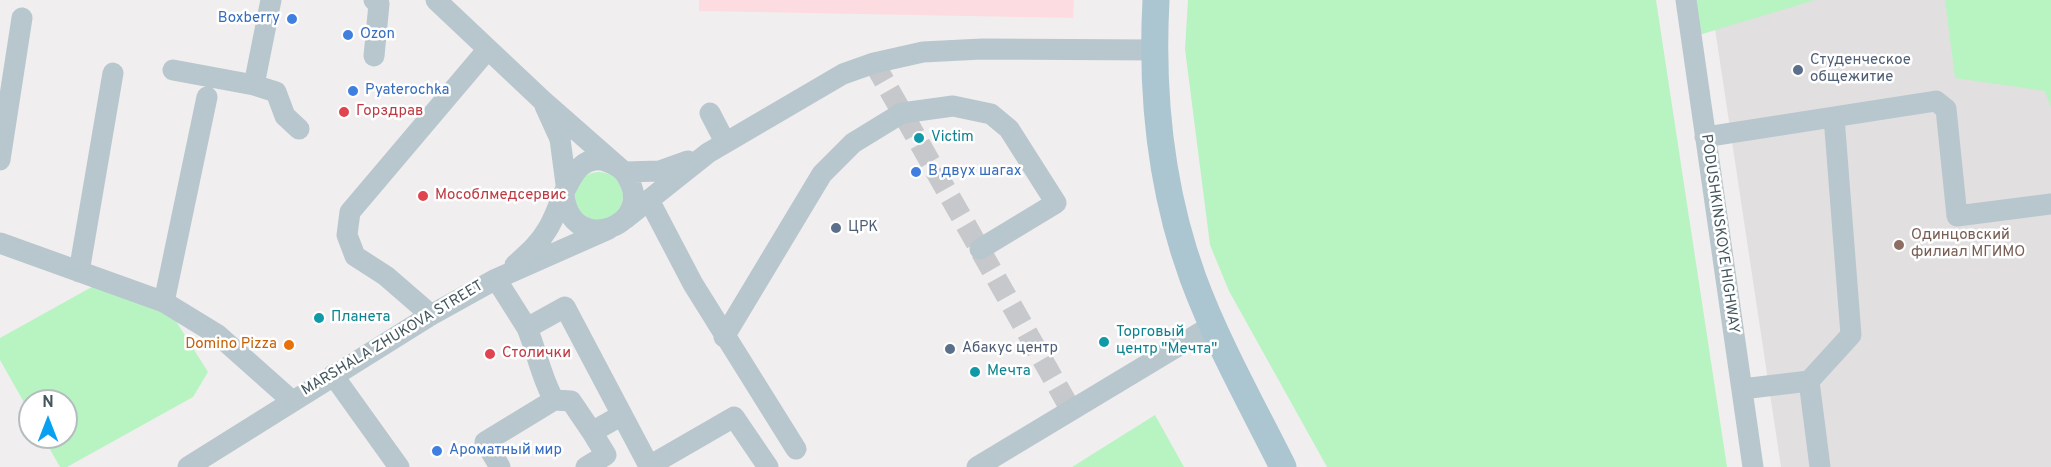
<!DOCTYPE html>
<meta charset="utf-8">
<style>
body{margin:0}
#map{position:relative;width:2051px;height:467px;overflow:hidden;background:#f1eeef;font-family:Overpass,sans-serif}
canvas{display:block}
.north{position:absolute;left:18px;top:389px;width:60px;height:60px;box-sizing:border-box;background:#fff;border:2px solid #b5bcbf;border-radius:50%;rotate:0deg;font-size:16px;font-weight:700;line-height:24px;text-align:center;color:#45575e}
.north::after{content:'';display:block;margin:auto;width:21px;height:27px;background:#08a1f2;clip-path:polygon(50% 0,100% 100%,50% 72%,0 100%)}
</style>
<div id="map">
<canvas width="2051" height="467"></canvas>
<div class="north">N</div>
</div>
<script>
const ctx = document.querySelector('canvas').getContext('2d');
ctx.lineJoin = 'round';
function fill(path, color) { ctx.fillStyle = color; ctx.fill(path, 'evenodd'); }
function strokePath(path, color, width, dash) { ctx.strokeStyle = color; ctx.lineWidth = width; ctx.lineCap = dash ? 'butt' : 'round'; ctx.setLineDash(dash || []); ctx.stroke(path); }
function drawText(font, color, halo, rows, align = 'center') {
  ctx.font = font + ' Overpass,sans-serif'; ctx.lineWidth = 5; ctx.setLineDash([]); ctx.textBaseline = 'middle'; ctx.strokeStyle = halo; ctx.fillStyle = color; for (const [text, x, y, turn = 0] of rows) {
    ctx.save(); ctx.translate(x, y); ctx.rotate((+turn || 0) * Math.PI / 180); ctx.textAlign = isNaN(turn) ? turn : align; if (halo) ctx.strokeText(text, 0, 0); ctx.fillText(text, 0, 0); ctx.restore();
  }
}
fill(new Path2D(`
 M1785,0H2002L2051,18V467H1781L1714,22Z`), '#e2dfe1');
fill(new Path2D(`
 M699,0H1074L1073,18L699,11Z`), '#fddce1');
fill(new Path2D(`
 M1188,0H1656L1727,467H1327L1229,291L1210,245L1185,49Z
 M1695,0H1815L1699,35Z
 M1945,0H2051V108L2045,91L1955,78Z
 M575 196a24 24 0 1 1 48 0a24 24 0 1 1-48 0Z
 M99,283L169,310L208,372L193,397L67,467H60L43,437H66V401H30V413L0,360V338Z
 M1155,415L1184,467H1072Z`), '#b8f3c2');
strokePath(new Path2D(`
 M874,63L1071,410`), '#c6c8cb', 21, [21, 10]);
strokePath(new Path2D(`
 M271,0L254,85L276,92L285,116L299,129
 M374,0L379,4L374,56
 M436,0L542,100L624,172C663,225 569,260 564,193
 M1686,0L1753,467
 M173,70L254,85
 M545,106L560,139L566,184
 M710,113L725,142
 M1705,137L1936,101L1946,109L1957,216L2051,204
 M0,160L22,18
 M624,172L660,171L688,161
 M649,200L693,284L796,449
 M625,219L708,153L843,74L874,63L923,52L982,49L1155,50
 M0,243L164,302L218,335L291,400
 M515,265C527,254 539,244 547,230C564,205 571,138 618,167
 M79,272L113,73
 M496,279L527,328L565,307L649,466L734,417L768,467
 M164,302L207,97
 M431,315L386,276L355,256L347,235L350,212L488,49
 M527,328C537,352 541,377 554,400L571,401L592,432L622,415
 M724,337L822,174L853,143L902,113L953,106L991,114L1009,129L1056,203L980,249
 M333,375L399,467
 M1742,389L1809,381
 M188,467L431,315L496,279L609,229
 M500,467L485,442L554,400
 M586,467L606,455L592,432
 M977,467L1213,325
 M1820,467L1809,381L1851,335L1834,117`), '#b8c7cd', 21);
strokePath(new Path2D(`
 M1156,0C1151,93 1161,190 1193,278C1217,343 1252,405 1283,467`), '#abc6d0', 27);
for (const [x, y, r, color] of [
 [292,19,6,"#3f7fe0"],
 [348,35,6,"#3f7fe0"],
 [1798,70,6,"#5c6f8a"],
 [353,91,6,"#3f7fe0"],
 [344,112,6,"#e0444e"],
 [919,138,6,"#0f9aa8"],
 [916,172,6,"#3f7fe0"],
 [423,196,6,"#e0444e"],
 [836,228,6,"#5c6f8a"],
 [1899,245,6,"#8d6e63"],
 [319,318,6,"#0f9aa8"],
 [1104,342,6,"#0f9aa8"],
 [289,345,6,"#e8710a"],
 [950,349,6,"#5c6f8a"],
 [490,354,6,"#e0444e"],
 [975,372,6,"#0f9aa8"],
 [437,451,6,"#3f7fe0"]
]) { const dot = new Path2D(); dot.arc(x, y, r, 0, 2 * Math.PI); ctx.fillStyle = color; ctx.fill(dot); strokePath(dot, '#fff', 2); }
drawText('15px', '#366cbe', '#fff', [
 ["Boxberry",280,19,"right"],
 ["Ozon",360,35],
 ["Pyaterochka",365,91],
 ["В двух шагах",928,172],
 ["Ароматный мир",449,451]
], 'left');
drawText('15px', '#4e5e75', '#fff', [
 ["Студенческое",1810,61],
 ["общежитие",1810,78],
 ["ЦРК",848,228],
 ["Абакус центр",962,349]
], 'left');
drawText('15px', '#be3a42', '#fff', [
 ["Горздрав",356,112],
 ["Мособлмедсервис",435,196],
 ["Столички",502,354]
], 'left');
drawText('15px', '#0d838f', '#fff', [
 ["Victim",931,138],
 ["Планета",331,318],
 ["Торговый",1116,333],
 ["центр \"Мечта\"",1116,350],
 ["Мечта",987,372]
], 'left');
drawText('15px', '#45575e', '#fff', [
 ["PODUSHKINSKOYE HIGHWAY",1719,234,82],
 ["MARSHALA ZHUKOVA STREET",393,339,-31]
]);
drawText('15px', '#785e54', '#fff', [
 ["Одинцовский",1911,236],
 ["филиал МГИМО",1911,253]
], 'left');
drawText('15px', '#c56008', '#fff', [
 ["Domino Pizza",277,345]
], 'right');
</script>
